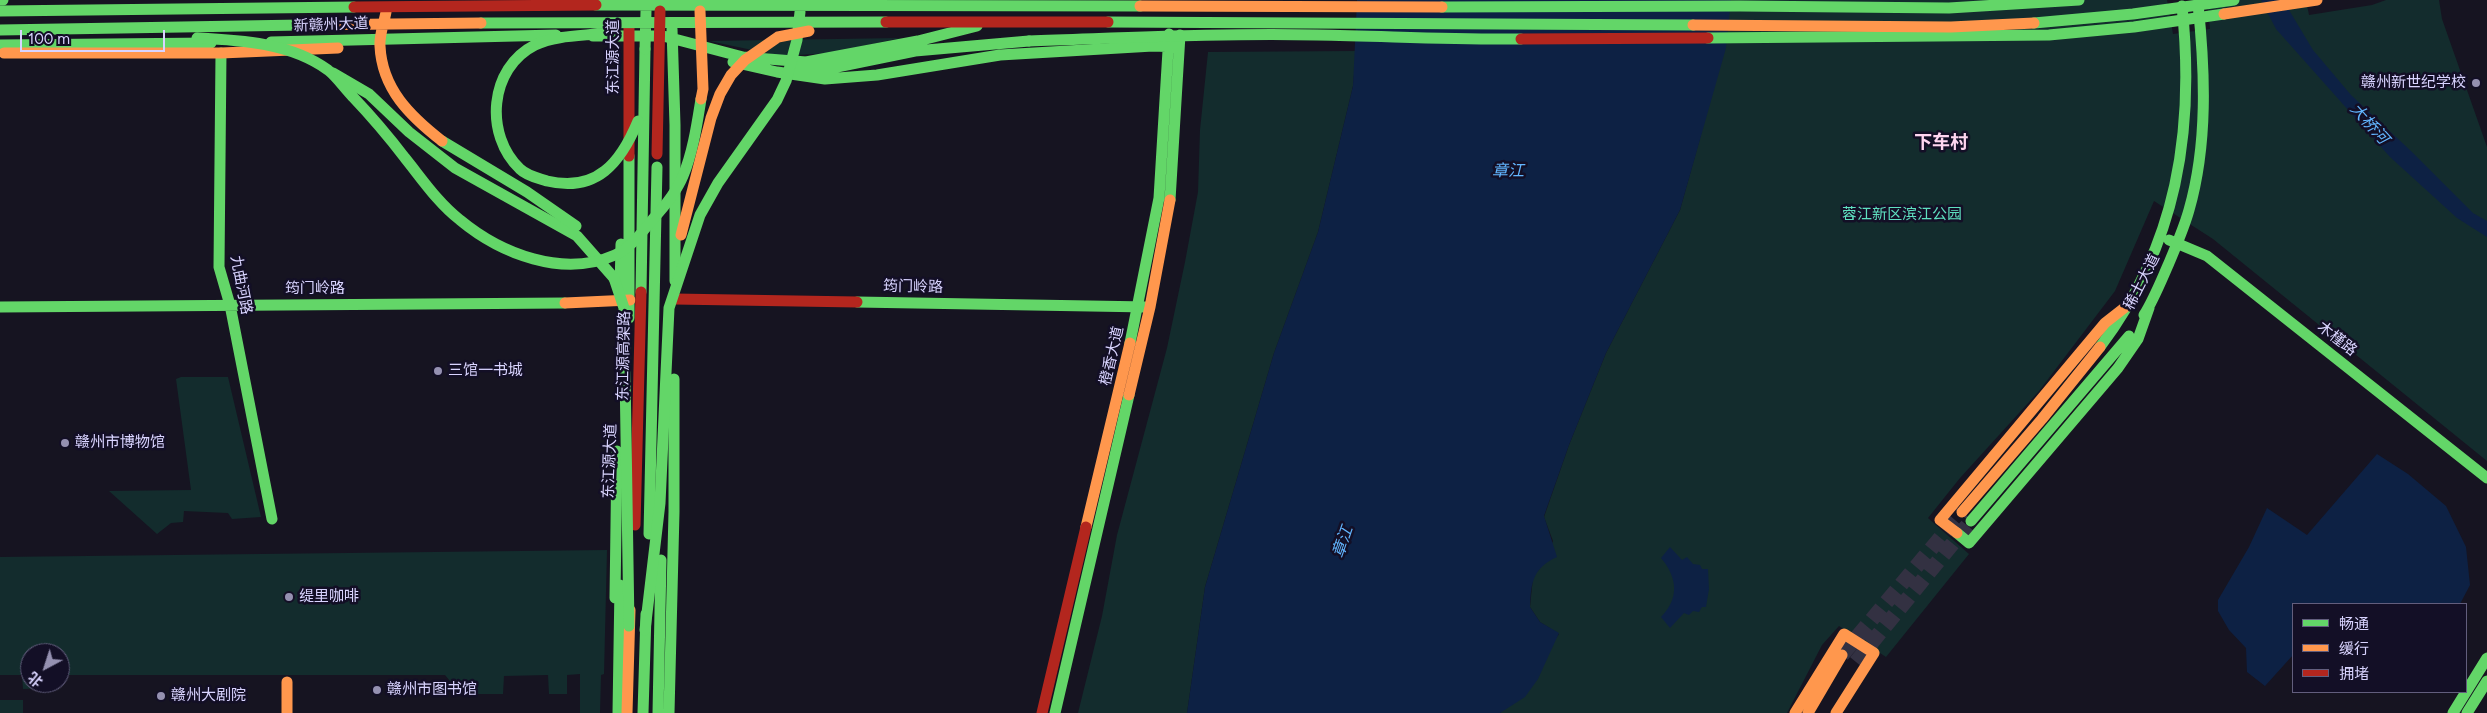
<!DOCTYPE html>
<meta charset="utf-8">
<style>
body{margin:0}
#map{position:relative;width:2487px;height:713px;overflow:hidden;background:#161421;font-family:Figtree,"Noto Sans SC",sans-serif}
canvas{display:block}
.legend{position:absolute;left:2292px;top:603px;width:175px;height:90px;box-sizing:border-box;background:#130f26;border:1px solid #625e7d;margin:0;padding:6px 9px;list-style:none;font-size:15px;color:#d9d4ff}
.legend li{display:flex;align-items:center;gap:10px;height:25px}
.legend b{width:25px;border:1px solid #625e7d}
.north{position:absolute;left:20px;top:643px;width:50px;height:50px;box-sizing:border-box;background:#130f26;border:1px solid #625e7d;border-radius:50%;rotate:220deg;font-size:14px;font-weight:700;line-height:20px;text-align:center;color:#d9d4ff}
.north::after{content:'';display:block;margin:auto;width:18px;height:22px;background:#9591b1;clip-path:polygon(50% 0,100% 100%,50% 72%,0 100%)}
.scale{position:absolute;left:20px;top:30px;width:145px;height:22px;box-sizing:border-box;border:2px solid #d9d4ff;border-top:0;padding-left:6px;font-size:15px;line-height:18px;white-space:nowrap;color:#d9d4ff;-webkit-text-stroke:4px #130f26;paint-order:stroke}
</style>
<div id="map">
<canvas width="2487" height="713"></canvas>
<ul class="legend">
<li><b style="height:6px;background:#63d668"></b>畅通</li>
<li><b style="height:6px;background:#ff974d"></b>缓行</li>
<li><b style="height:6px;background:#b3261e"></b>拥堵</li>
</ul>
<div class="north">北</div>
<div class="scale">100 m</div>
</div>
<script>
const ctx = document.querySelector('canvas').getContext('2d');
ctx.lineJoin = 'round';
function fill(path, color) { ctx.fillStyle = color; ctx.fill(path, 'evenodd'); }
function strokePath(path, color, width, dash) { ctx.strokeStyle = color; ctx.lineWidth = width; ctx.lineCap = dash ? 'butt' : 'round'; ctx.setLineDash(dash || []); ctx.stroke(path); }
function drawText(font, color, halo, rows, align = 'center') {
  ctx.font = font + ' Figtree,"Noto Sans SC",sans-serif'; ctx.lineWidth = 5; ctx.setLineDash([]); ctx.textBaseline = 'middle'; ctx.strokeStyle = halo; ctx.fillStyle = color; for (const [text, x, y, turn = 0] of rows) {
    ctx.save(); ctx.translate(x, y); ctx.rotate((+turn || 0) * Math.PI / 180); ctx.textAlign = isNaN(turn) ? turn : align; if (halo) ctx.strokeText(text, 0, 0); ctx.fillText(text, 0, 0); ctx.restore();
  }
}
fill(new Path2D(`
 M1731,0H2167L2173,34L2210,29L2207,0H2306L2309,15L2372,5L2386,0H2439L2442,19L2487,147V461L2213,239L2154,201L2115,291L2039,391L1960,478L1928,518L1969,554L1886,657L1839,626L1822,645L1787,713H1500L1559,634L1540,622L1530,607L1533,577L1544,563L1553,541L1544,517L1569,445L1606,353L1680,210L1700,138Z
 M900,38L831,53L781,56L709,41Z
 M1356,51L1353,86L1318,232L1274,353L1205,587L1187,713H1078L1102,616L1117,535L1167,348L1185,262L1198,192L1200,130L1208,52Z
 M181,377H228L261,517L232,519L228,513L184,511L183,522L171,523L157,534L109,491L191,490L176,379Z
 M607,550L604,674L601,675L600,713H580V674L567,675V694H549L548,675L504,676L503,694H461L445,675H60V653H30V683H45V688L23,689L22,675H0V557Z
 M0,700H23V713H0Z`), '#132c2d');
fill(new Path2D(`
 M1357,0H1731L1726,48L1680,210L1606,353L1569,445L1544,516L1557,557C1533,568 1531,582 1530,607L1540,622L1559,633L1538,679L1525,697L1500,713H1187L1205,587L1274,353L1318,232L1353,86Z
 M2261,0H2283L2313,50L2351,95L2411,151L2473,213L2487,221V237L2457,218L2390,157L2276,29Z
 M2377,454L2408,474L2446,506L2466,547L2470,585L2460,604H2293V655L2265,686L2247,672L2246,648L2229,630L2218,611V600L2249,547L2267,508L2307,535Z
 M1670,547L1682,560L1687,557L1693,564L1700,565L1702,569H1708L1709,589L1706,607H1702L1699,612L1693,611L1689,615L1684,613L1670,628L1661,617C1679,599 1678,578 1661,558Z`), '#0d2144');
strokePath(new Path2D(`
 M1842,655L1962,512
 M1856,662L1971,521`), '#333142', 15, [15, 8]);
strokePath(new Path2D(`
 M0,0H3
 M672,29L675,125V281
 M593,36H658
 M663,36L743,57L806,62L918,41L977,26
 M271,42L556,35
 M0,45L211,43
 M221,53L219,267L230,305L272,519
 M733,62L777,72L825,79L877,75L1000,55L1153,46L1179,47
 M797,69H827L915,51L1029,41
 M333,73L369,94L409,132L455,168L577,236L614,278
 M629,156V318
 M1170,200L1180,35
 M2169,240L2207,256L2487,478
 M620,291L621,244
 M641,292L645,49
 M857,302L1148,307
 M0,307L565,303
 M2144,315C2154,299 2161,281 2169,263C2176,246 2184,228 2189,210C2208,144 2205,71 2198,4
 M1130,343L1159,198L1169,34
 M2100,347C2177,245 2195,131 2182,6
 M1971,521L2129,336
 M1957,533L1969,543L2118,368L2138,339L2149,308
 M649,534L657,167
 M615,598L617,451
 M618,713L620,585
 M643,713L646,614
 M658,713L661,560
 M669,713L674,512V379
 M1055,713L1129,395
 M2453,713L2487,658
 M2467,713L2487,681`), '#63d668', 11);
strokePath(new Path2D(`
 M4,53H221L338,48
 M565,303L630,300
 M1129,395L1150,307L1170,200
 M1962,512L2042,419L2100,347
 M1086,527L1130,343
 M1957,533L1940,520L2105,323L2128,305
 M287,682V713
 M627,713L630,610
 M1795,713L1844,634L1874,653L1836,713
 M1808,713L1842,655`), '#ff974d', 11);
strokePath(new Path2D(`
 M629,25V156
 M674,299L857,302
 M635,525L641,292
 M1042,713L1086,527`), '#b3261e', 11);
strokePath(new Path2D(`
 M596,5L1140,6
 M1442,7L1740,6L1949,8L2079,0
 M0,11L354,7
 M1108,22L1693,25
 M481,23L886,22
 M2034,23L2133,14L2234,0
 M0,30L302,25
 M606,33C583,36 556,35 535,45C489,68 484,135 520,169C527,176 538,178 547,181C597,193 621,162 638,121
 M197,38C241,40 291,43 328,70C337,77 345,89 353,97C372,117 389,137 405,158C422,179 438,203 460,220C501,254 563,278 615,255C631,248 642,232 653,219C665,206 676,193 683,176C693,152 697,124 701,99
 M1708,38L2049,35L2134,27L2224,14
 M1029,41C1125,38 1221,33 1317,35C1385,36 1453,40 1521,39
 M645,49L646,11
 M442,141L527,192L576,226
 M614,278L624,308L629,626
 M645,630L660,503L669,308L700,215L718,183L777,100L786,81L797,40L800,12`), '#63d668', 11);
strokePath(new Path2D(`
 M1140,6L1442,7
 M700,11L703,89L701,99
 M386,12C384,23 379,36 380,46C382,89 410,116 442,141
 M2224,14L2317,0
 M302,25L481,23
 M1693,25L1951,27L2034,23
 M681,235L711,118L720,94L731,75L745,60L778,37L809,31`), '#ff974d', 11);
strokePath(new Path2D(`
 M354,7L596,5
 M886,22H1108
 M1521,39L1708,38
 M657,154L660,11`), '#b3261e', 11);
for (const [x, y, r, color] of [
 [2476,83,5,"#9591b1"],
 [438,371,5,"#9591b1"],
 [65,443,5,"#9591b1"],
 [289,597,5,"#9591b1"],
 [377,690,5,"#9591b1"],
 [161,696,5,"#9591b1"]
]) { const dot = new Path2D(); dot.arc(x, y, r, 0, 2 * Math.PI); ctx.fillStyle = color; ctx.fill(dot); strokePath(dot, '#130f26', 2); }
drawText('15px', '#d9d4ff', '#130f26', [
 ["新赣州大道",331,25,-2],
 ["东江源大道",614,57,-90],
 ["稀土大道",2142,282,-63],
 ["九曲河路",241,285,79],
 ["筠门岭路",913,287,1],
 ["筠门岭路",315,289],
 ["木槿路",2337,339,38],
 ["东江源高架路",624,356,-89],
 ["橙香大道",1112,356,-77],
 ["东江源大道",610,461,-88]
]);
drawText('15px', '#d9d4ff', '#130f26', [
 ["赣州新世纪学校",2466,83,"right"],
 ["三馆一书城",448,371],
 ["赣州市博物馆",75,443],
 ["缇里咖啡",299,597],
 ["赣州市图书馆",387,690],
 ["赣州大剧院",171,696]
], 'left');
drawText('15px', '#5fe0c0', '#130f26', [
 ["蓉江新区滨江公园",1902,215]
]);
drawText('italic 16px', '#62b6ff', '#130f26', [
 ["大桥河",2369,124,48],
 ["章江",1508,171],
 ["章江",1343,542,-71]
]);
drawText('bold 18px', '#ffd6f0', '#130f26', [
 ["下车村",1941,143]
]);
</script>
